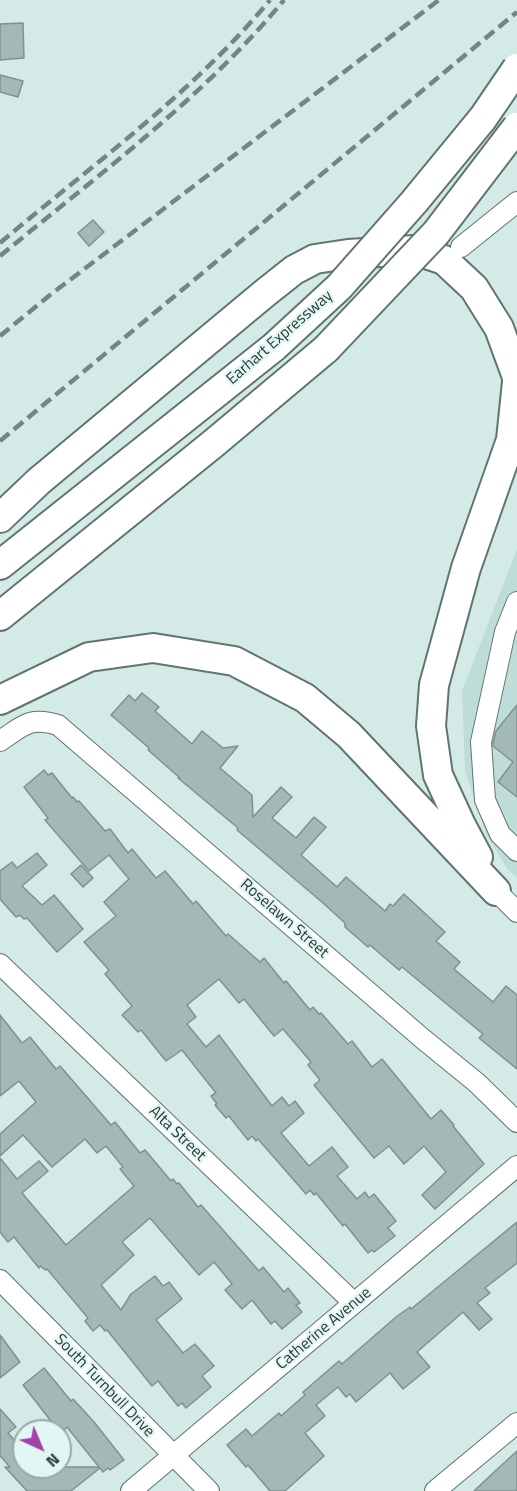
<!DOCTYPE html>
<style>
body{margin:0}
#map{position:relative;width:517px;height:1491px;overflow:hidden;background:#d3eae6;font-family:"Titillium Web",sans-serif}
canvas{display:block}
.north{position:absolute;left:12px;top:1419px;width:60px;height:60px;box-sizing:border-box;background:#e0f7f3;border:2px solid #99aba8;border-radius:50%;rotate:136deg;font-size:16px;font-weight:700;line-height:24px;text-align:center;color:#2f3837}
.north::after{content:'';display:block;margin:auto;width:21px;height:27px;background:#a442a8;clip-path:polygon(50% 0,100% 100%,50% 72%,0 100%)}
</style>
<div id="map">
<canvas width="517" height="1491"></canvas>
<div class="north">N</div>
</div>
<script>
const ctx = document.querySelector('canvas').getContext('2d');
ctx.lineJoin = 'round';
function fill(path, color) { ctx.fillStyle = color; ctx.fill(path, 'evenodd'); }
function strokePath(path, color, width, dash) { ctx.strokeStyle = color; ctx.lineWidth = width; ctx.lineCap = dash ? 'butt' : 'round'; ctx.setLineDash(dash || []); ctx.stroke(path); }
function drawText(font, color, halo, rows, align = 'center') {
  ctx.font = font + ' "Titillium Web",sans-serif'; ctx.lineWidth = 4.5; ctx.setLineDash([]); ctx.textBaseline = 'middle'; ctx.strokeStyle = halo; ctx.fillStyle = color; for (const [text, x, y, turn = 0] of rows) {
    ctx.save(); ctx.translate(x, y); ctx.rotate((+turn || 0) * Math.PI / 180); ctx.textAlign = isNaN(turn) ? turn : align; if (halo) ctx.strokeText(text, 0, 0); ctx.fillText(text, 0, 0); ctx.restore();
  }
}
fill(new Path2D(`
 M517,549V877L508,870L486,834L465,771L462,691Z`), '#beddd8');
const building = new Path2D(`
 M23,23L24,58L0,60V24Z
 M0,75L23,81L18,97L0,92Z
 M93,220L104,232L89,246L78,233Z
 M142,693L159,707L155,711L192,744L202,731L223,748L238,746L220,768L252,795L253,817L281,787L292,797L272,818L296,838L314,817L326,827L301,855L337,887L346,877L385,911L390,904L393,906L404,894L445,932L436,941L460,962L454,969L493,1002L506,986L517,995V1069L479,1038L483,1034L402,967L399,970L370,945L368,947L345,927V923L323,903L237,830L238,828L178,778H180L148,750L149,748L111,715L129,695L135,701Z
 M517,705V797L498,782L513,762L493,746V743L496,731Z
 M44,770L48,775L52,773L72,798L73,797L77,802L79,801L105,831L110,829L128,853L132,849L156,878L165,871L193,904L196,901L226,936L228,934L260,962L264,958L284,983L286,981L310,1010L313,1007L319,1014L321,1013L348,1044L352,1041L372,1067L382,1059L431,1119L441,1110L454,1125L453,1126L484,1164L435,1209L422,1195L446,1172L424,1146L404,1164L389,1146L374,1158L314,1085L320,1080L308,1065L311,1062L283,1029L274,1036L244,999L239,1003L219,979L187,1005L196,1017L187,1024L206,1047L219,1035L272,1106L282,1097L289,1106L295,1101L304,1113L281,1133L309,1166L332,1147L348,1167L337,1176L357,1199L365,1192L369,1198L374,1194L396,1221L388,1228L395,1236L374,1252L372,1250L368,1253L345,1224L343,1226L316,1193L314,1195L310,1190L306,1194L258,1139L256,1141L252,1136L248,1140L229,1116L226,1118L215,1105L217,1104L211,1096L216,1093L182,1050L166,1061L141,1030L138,1032L122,1015L132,1006L105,974L109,970L84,942L116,916L104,902L129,879L109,855L89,871L45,820L48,818L24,787Z
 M37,853L47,865L22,886L42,905L54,895L83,929L57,952L27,918L24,919L20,915L16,917L0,899V871L12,862L17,868Z
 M81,865L93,878L83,887L71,874Z
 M0,1015L22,1043L30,1037L56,1069L60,1066L111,1125L115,1122L140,1153L145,1150L171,1181L173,1179L177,1184L179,1183L198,1207L201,1205L259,1271L263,1267L284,1292L288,1288L300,1303L296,1305L302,1312L282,1329L275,1321L271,1324L252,1300L242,1309L225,1290L232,1284L214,1262L199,1275L150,1218L122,1242L134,1255L101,1285L121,1310L131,1294L155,1276L163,1286L169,1282L182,1299L156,1320L183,1353L195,1344L214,1366L202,1376L211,1387L186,1408L182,1403L178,1406L158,1381L152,1386L107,1330L105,1331L100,1325L93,1331L85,1321L88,1318L47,1269L45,1270L41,1266L39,1268L14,1237L8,1242L0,1232V1158L17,1179L39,1161L48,1171L22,1193L66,1245L134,1186L120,1169L123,1167L106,1146L97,1153L85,1139L52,1167L23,1135L0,1156V1134L36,1102L19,1081L0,1096Z
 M517,1222V1263L485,1288L490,1293L477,1303L492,1319L479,1330L463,1312L417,1352L430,1367L403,1389L390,1373L356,1402L350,1394L346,1397L338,1387L316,1405L325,1416L305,1433L324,1456L285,1491H270L248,1465L246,1467L227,1445L246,1429L252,1436L279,1413L281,1416L305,1395L303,1392L339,1361L342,1364L396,1317L410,1307L411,1309Z
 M0,1335L20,1362L0,1378Z
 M44,1368L71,1401L73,1399L94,1422L124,1460L110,1470L108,1468L103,1472L100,1468L71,1491H27L5,1467H10L0,1456V1409L16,1427L8,1433L24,1451V1467H99L67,1427L61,1434L23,1385Z
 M517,1451V1491H474L492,1474Z`);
fill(building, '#a3b9b5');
strokePath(building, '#7e928f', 1.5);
const minor = new Path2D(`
 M461,247L517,202
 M517,602L505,632L481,742L485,800L500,834L517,851
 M0,741C23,726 30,716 58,725L423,1039L477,1083L517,1122
 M496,891L517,912
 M0,964L354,1303
 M0,1280L209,1491
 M131,1491L517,1166
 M435,1491L517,1423`);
const highway = new Path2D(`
 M0,518L39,481L265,293L294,270L315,259L348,254L414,250L444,260L474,288L499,328L517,377
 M0,565L274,347
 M0,616L214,443L326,349
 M0,700L89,657L153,648L234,661L305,698L349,735L496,891
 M478,857L461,825L438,775L431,726L434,685L466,568L511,440L517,382`);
strokePath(minor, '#607470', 22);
strokePath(highway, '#607470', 32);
strokePath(minor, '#fff', 20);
strokePath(highway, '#fff', 28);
strokePath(new Path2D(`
 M0,243C92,165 193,93 270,0
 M0,256C97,176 204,97 284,0
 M0,336L50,295L439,0
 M0,441L517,12`), '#768583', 4.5, [12, 6]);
const highwayBridge = new Path2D(`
 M274,347L339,287L414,202L483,118L517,68
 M326,349L436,233L517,127`);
strokePath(highwayBridge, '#607470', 32, []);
strokePath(highwayBridge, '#fff', 28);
drawText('16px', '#2f3837', '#e0f7f3', [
 ["Earhart Expressway",280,338,-41],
 ["Roselawn Street",284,919,41],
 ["Alta Street",177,1134,44],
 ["Catherine Avenue",324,1329,-40],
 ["South Turnbull Drive",104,1386,46]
]);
</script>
